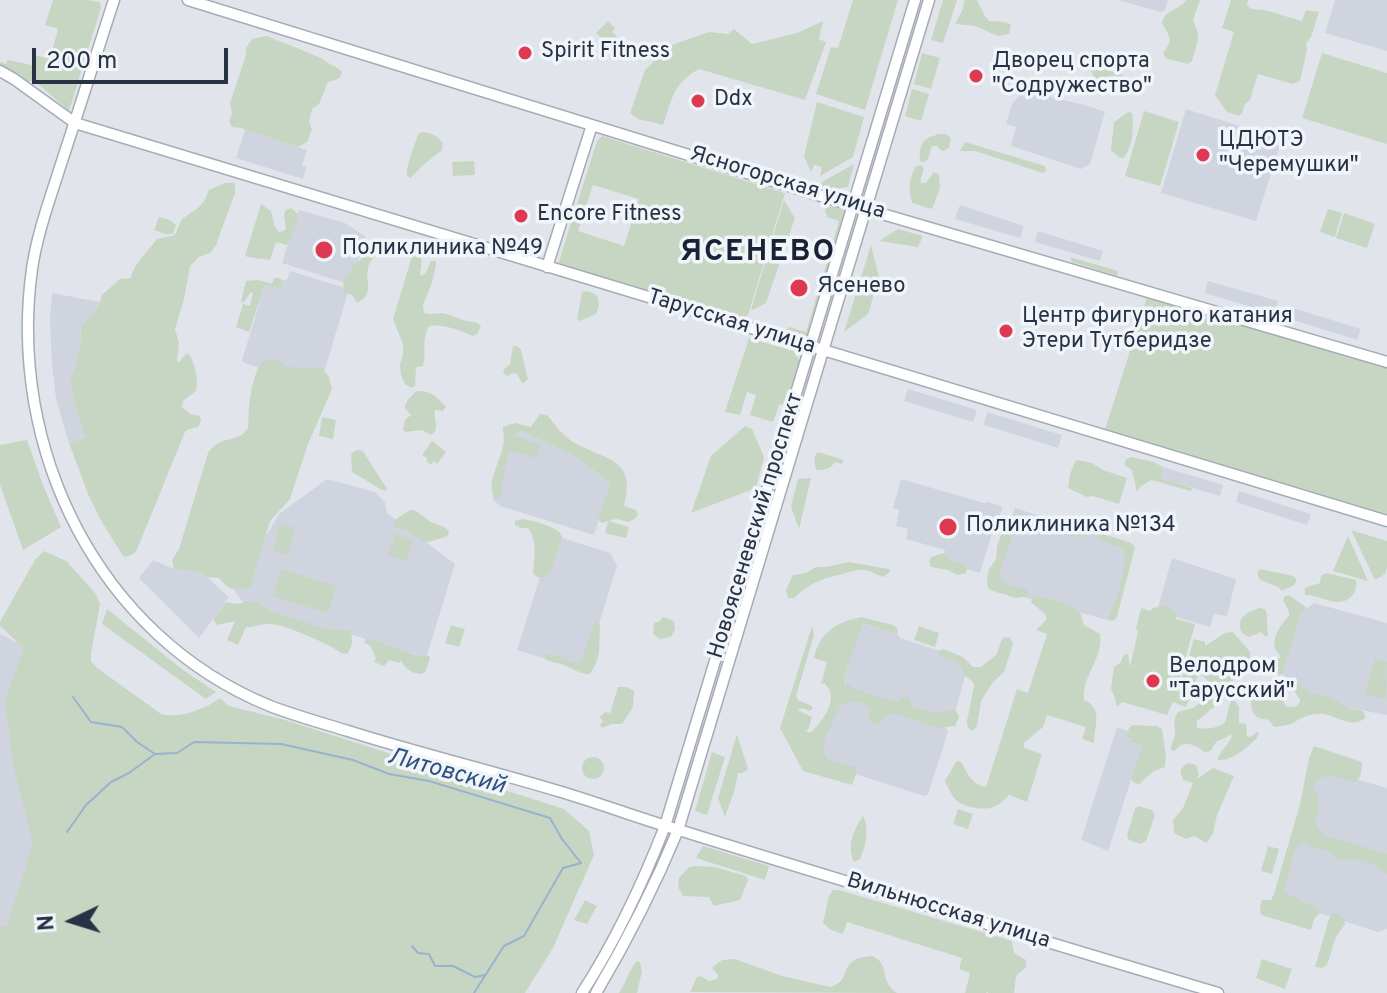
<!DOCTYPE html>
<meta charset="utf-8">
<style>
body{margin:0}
#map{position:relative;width:1387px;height:993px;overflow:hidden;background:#e1e5eb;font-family:Overpass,sans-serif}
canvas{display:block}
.north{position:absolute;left:32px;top:881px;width:80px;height:80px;-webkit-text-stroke:6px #f1f4f8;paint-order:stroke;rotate:266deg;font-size:22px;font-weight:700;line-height:32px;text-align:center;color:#273245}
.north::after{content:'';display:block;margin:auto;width:28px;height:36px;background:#273245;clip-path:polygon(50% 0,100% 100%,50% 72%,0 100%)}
.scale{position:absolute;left:32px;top:48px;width:196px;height:36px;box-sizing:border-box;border:4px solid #273245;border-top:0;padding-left:10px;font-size:24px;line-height:28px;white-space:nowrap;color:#273245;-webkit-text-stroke:6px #f1f4f8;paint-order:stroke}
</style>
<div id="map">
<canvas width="1387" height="993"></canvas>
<div class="north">N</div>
<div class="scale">200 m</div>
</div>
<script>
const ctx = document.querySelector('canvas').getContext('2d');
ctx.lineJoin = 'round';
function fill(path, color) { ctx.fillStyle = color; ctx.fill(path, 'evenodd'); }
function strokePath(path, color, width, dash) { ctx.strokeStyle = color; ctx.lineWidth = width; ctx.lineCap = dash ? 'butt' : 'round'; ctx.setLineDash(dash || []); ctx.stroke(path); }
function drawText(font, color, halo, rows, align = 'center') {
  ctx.font = font + ' Overpass,sans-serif'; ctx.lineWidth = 7; ctx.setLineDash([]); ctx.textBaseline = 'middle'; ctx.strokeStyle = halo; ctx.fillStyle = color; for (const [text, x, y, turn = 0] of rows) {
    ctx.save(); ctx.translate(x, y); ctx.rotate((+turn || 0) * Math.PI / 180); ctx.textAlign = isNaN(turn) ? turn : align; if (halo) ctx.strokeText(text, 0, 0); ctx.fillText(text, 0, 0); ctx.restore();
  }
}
fill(new Path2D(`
 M1118,0H1168L1165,10L1161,12Z
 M1335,0H1387V51L1325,33Z
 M1023,90L1088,106L1105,112L1090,164L1081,169L1011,146L1016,127L1006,124L1012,104Z
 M1186,109L1277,138L1280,145L1256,221L1161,193Z
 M245,130L307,150L302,165L306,167L303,179L236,158Z
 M960,205L1024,226L1020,238L955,219Z
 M299,210L345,223L366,237L352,281L345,283L282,263Z
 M1038,231L1103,251L1100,261L1035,242Z
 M290,271L349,289L320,386L244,363L242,360L265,285L280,289L283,280H287Z
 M1208,281L1278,301L1275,314L1205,293Z
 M52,293L100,302L99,308L81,326L80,347L73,374V398L85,437L69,443L56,399L52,366L50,320Z
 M1293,308L1361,329L1357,340L1290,319Z
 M908,389L977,410L973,422L904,401Z
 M987,412L1062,435L1058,448L984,425Z
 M516,428L576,457L610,483L594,535L500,506L493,500V496Z
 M1163,467L1223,485L1220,496L1159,478Z
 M327,479L375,492L385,502L387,513L455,564L426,658L350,634L348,637L259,609L243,602L236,593L233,587L242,550L268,533L279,514Z
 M901,479L984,503L988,502L1003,507L992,533L980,573L942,562L945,550L906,539L908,529L896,526L899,510L893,508Z
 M1239,491L1311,514L1307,525L1236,502Z
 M1015,508L1131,545L1111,621L995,589L991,582Z
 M553,535L610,553L617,566L584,671L517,650Z
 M1172,558L1236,579L1227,616L1214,614L1210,627L1157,611Z
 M153,560L174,569L201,572L229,597L199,638L139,578Z
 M66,561L80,576L38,842L13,928L0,936V634L16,642Z
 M1314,603L1387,623V715L1339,706H1309L1283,674L1301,613Z
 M864,624L897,634L900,638L961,658L967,669L953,720L849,692L844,677L860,627Z
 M847,696L946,728L948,732L928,794L924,796L824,764L819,749L836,699Z
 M1117,727L1128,731L1126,737L1132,739V742L1142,746L1108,851L1081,840Z
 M1323,770L1387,788V858L1300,832L1312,778Z
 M1295,840L1387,865V929L1378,932L1284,902L1280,898Z`), '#cfd4de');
fill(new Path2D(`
 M53,0H87L100,2L101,8L69,111L35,81H27L0,68V62L6,64L8,60L32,65L35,55L50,59L58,29L45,25Z
 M853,0H898L865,110L816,94L831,47L838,48Z
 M943,0H957L943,43L931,40Z
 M964,0H977L985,16L989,21L1005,22L1011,25L1009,34L998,36L975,26L955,24L963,9Z
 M1186,0H1200L1193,20L1198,34V40L1192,61L1188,64L1165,58L1163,53C1174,39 1170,38 1162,23C1165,9 1179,11 1186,0Z
 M1231,0H1248L1247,5L1251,9L1264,10L1302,21L1306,10L1319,12L1311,37L1306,43L1307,50L1300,81L1293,84L1258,74L1250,100L1245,104L1242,113L1239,116L1227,112L1215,95L1234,32L1222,28Z
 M608,21L615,28L612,32L617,36L608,45L596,33Z
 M823,21L819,39L826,42L805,100L699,69C673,83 672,100 663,125L638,119L630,113L645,70L669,46L709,32L728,34L734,29L752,44L797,33Z
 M267,36L321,58C327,64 336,65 342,72C340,80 335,80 328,82L319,104L312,109L309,122L312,129L307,142L298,147L245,130L242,128L232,127L229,121L232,114L230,103L246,55V48L252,39Z
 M922,53L940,58L931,89L914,84Z
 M1322,53L1387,73V144L1302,118Z
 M1090,64L1125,76L1131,85V90L1122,93L1110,89L1105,93L1100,94L1093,84V74L1088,67Z
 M912,89L929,94L921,121L905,116Z
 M817,102L864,117L853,157L820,176L822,167L814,165L811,172L804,156Z
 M1144,111L1179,122L1160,186L1125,176Z
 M1128,112L1132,113C1134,128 1133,145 1124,158H1120L1111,150L1114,122Z
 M421,132C430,132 438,135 443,144L442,150L422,166L411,178L407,176C406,166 414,146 418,135Z
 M938,134H946L951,138L949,148L942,151L937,146H932L928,159L924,162H921C918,155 920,142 928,138C931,136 935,136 938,134Z
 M602,136L785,193L748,315L743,320L558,264L597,141ZM593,185L639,199L624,246L578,231Z
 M965,142L1045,166L1046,171L1043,173L975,151H960Z
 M474,161L475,175L453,176L452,162Z
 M854,164L848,187L835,189L821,186L822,182Z
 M920,165L923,167C925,173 919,177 921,183H926L934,172L939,174L940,188L932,209L912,203C908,189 909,180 915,167Z
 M225,183H234L235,185V193L216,245L210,253L199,257L190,266L184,299L175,329L179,343L177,362H179L186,354H189C195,363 199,380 196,391L183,401L182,407L190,414L200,416L201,421L198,427L187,430L185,432L136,552L127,557L123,556L99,517L88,494L69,443L85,437L73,398L70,375L73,374L80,347L81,326L98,308L102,295L120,279L131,278C133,264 149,250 157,239L175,235L182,219L198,208L204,201L209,190Z
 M784,200L795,218L766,303L753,310L751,309Z
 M261,204L271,211L275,227L279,232L283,231L286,229L284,214L286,210L291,208L298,214L297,224L289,242L287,245L276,242L270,260C262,258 254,259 245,256Z
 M827,204L843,209L845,213L808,336L801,340L789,336L786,331L789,327L806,332L839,221L827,217L825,210Z
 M1328,209L1342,213L1335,237L1320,232Z
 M1344,213L1375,224L1367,248L1336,238Z
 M159,217L170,220L176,225L173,234H165L154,230Z
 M898,229L923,236L918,247L879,241Z
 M377,245L379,251C375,257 369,261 368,268C365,284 375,294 357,303L352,295L344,293L343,283L354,265Z
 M871,245L879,278L868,314L844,332Z
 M414,250C425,257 421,266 420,276L425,274L431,261H436V264L432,283L423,305L424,313L430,314L443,313L463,320L478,323L481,327L477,334L473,336C459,330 444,324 429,326C421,340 427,352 423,366L416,367L415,386L412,388L405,384L401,375L400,364L403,355V344L393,319Z
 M1070,257L1118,271L1117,276L1072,262Z
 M274,278H279L283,280L280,289L265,285L249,332L236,327L243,304L250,306L253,293L251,292L243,303L241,301L246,281L258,280L272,284Z
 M582,292C588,290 594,293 598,297L599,307L596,314L580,321L577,319Z
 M1147,297L1387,368V515L1105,430Z
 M749,338L793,351L800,361L787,406L781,404L779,405L773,422L750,415L756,395L747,392L740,415L725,412Z
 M513,346H517L521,350L528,379L524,383H522L517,374L513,373L507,376L503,372L504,369L510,364Z
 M275,359L288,367L322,368L329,377L332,389L308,444L290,499L270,521L250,588C233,589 230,592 219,578L206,577L200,572L174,569L172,560L179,549L208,453C222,433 237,445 248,428C249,407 250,377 263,361Z
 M417,391C430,390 438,397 446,407L443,411L435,410C433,419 441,430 431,435L422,430L405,432L403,430L405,420L411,415L405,408C405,401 412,395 417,391Z
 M540,414L547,415C555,424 562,435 573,442C606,461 637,457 624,506L636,510L638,514L636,518L629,522L616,519L608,521L629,527L626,538L605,533L608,521L602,523L598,520L610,483L576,457L520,430L514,436L540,444L536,458L510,451C504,466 503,481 501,496L496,499C484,486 500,462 503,447C505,440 503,434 503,427L515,423L531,427Z
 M322,417L336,420L333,439L319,436Z
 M745,426L752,429L764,457L756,488L691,513L711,456Z
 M27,440L43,485L61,527L23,550L0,485V445Z
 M432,441L446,452L437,464L434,461L431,465L426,461L428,459L422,455Z
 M356,450L363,451L387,489L385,491C374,487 364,478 352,472L351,454Z
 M818,452L844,460L842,464L835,462C829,470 825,470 816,470C815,463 812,457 818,452Z
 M1131,457L1154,462L1163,467L1160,478L1192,488L1191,491L1151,480L1140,487L1137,492L1132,470L1124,465L1126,459Z
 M1076,460L1092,463L1103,470L1127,478L1119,504L1093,496L1087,497L1068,488L1070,474Z
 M811,478L799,529L791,507L798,479Z
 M410,510H415L429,521L446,528L449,532L448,536L425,543L408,531L395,526L394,523L396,519Z
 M1028,515L1085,529L1091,531V533L1086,536H1071L1052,532L1037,522L1023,521L1022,517Z
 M523,519C533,521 561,527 562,537C562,543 558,550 556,556C553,564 551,572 544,578L537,577L533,573C534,558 538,541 528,528H520L515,525V521Z
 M1008,522L1013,524L1014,531L999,574L1004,583L1028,590L1029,596L1016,598L993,591L988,588L987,578L989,569L996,559L997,546L1005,524Z
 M280,524L295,528L288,555L273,550Z
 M1351,530L1387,541V567L1385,574L1375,580Z
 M395,534L413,540L406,561L388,555Z
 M1103,534L1131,543L1135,547L1117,617L1113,621L1110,620L1109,616C1115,606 1130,561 1123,551C1119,544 1105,544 1099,540L1098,537Z
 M1348,536L1368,581L1333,571Z
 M44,551L66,561L96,594L100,604L91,654V661L96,667L161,714C178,719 206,709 220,698L229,706L285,720L564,809L589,831L594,855L553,948L525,993H0V926H7L33,843L13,765L5,701L24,648L0,626V622L35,560Z
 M944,553L951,561L963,564L967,569L966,573L957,575L948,570L931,567L929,563L931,557Z
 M849,562L889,569L890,572L883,577C877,575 871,571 865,570C856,569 848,573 839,575C820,579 809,584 794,598H788L786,590L793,575L806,573L816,567H826Z
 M281,569L336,586L328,613L273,596Z
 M1260,569L1293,576L1296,578V582L1294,585L1282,591L1278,587L1260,580L1257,573Z
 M1326,573L1356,580C1358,591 1351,602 1338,602C1328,602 1317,595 1305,595V588L1320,583L1321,576Z
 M1289,595L1307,608L1301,613L1283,674L1278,675L1267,666L1270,659L1280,658V655C1267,645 1279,626 1289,616V612L1283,600L1285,596Z
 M1036,596C1046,597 1073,604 1080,612C1081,613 1083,623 1084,625L1100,634C1104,658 1081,677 1084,700C1104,708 1094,726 1094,743L1082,739L1086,727L1047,715L1043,727L1024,743V748L1042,754L1027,802L1009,795C1004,800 1000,805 993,807C983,811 963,807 955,799C951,794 947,786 945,781L956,762L959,761L962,763C968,775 972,784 986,787L1017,689L1028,693L1047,634L1036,630L1047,619L1045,614L1032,603L1031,600Z
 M249,601L257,603L271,611L325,629L349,630C354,637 353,647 347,654L341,653C332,645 283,624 271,624C262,623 255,628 246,627L238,645L227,640L235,621L217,625L213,619L226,602L237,604Z
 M1164,606L1169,607L1177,614L1176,619L1195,624L1176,692L1186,666L1196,669V665L1200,658V657L1198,659L1189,655L1194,639L1205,642V646L1225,633L1233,632L1250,652V663L1243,667L1229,686H1214L1199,673L1186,707L1173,702L1167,715L1122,702L1117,707L1115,698L1111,689L1114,667L1120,663L1124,655L1128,654L1130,667L1138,631L1136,629L1141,608L1150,611L1153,608Z
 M1261,608L1265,609L1267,615V625L1268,636H1265L1261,632L1249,637L1242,633C1234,618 1248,611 1261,608Z
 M107,609L183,670L216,692L206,699L102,624Z
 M663,617L674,621L675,629L671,637L660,639L653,634L654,623L660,621Z
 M861,617L893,625L896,627L898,632L897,634L865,624L862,625L844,677L845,683C857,691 885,700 898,702L901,698L907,697L910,700L913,707C927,712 942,714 955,709L959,717L955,726L941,728L894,714C885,715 884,723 876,724L869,720L870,708C864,701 853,700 844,703C836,711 834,718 830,728C824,741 819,749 829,761L855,767L857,771L852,785L803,771L780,728L812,626L814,635L796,696L798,700L810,705L813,708L810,711L801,708L798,710L812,717L808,730H805L810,733C823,721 841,698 824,683L821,684L827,662L814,658C820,632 835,623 861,617Z
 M597,621L600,624C599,643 602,658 590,674C579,674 574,669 564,665C557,662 551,663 545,659L547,654C560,653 569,666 582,661L593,625Z
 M451,625L465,629L459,647L445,643Z
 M919,626L939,633L935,647L914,640Z
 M1004,637L1010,638L1013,644L1004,672L993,682L981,701L977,726L972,731L968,728L967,721L974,686L973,682L965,676L958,662L941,657L937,652L943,649L963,657L973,667H981L997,654L1001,641Z
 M370,639L418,656H429L430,659L425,672L422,674C413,674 403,668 401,660L399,663L389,660L384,666L374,662L376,658L371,647L364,642L366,639Z
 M1375,659L1387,662L1386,699L1365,694Z
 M1292,678L1308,692L1332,698L1348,708L1363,711L1366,717C1353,730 1338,716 1323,714C1311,713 1303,717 1293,723C1287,726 1280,726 1274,727L1269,720C1265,719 1260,719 1257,717C1253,714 1251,709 1251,705C1250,687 1267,687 1280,688L1284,692V702L1286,706C1292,708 1299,708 1300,700L1289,682V680Z
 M618,687H627L634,691L633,707L622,724H612L602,728L600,724L603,722L600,717L605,712L610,713Z
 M1208,697L1214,699V707L1197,721V728C1204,729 1219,729 1225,722C1227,719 1228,707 1231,701H1235L1239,707V723L1246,724L1247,736L1250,737L1259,731L1257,738C1246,748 1233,761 1218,760C1219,751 1229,745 1232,736L1230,735L1216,742L1211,750L1206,753C1197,746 1184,738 1175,751L1171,750C1171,743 1174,740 1175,734C1176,723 1171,723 1178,712L1193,708Z
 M1133,725L1156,726L1162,729L1166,757L1165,767L1154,771L1139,784L1134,783L1131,779L1142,746L1131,742L1132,739L1126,737L1129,728Z
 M737,734L748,769L743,773H738L734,792L725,817L718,798Z
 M1314,746L1362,762C1361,771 1363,779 1353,782C1344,779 1316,768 1314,788C1314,790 1318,797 1319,800C1321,815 1308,819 1324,835L1387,854V874C1379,868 1365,859 1355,859C1350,860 1345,861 1340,861L1326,850L1313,848L1305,843L1299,844L1294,853L1284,892L1319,909V914L1314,919L1311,930L1261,915L1260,906L1262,900H1271L1274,894L1300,804L1309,758Z
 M712,752L725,757L707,815L695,811Z
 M582 768a11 11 0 1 1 22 0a11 11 0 1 1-22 0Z
 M1187,763L1196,765L1199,774L1197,779L1213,768L1234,776L1217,815L1213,834L1206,843L1195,836L1186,839L1174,833L1173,820L1183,808L1193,783L1183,780L1180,770Z
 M1138,806L1152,810L1155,815L1146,841L1141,844L1129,840L1127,835L1135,809Z
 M958,809L973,814L968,829L953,824Z
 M863,816C870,830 866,845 860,859L854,862C846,844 854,830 863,816Z
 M703,846L769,866L765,880L696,858Z
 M1268,846L1279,849L1272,874L1261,871Z
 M696,866L715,867L746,876L748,880L740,900L714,906L709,897L683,896L678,887L679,878L689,867Z
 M833,890H839L1012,941L1014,953L1026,960V967L1016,976L1014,993H988V991L986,993H965L970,973L959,969L962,958L847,922L843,934L831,930L823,923L829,896Z
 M585,900L597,906L587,924L574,920Z
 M1333,913L1339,914L1344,919L1345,924L1336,937L1327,965L1322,968L1315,967L1329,919Z
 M872,956C892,965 877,979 897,993L690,992L697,977L701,976L709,981L717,979L718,975L712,968L722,960L735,959L782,976L830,987C856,979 834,959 872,956Z
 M1262,959L1292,969L1285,989L1256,978Z
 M637,961L640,962L642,971L637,993H619C626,983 629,969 637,961Z`), '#c7d6c2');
strokePath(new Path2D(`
 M73,697L91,722L122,727L137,742L155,754L177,753L194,742L281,744L353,760L389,774L429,781L550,818L562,839L581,863
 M67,832L86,805L111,782L129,773L155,754
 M412,946L418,953L429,954L435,966H453L475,977L485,975
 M474,993L504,946L524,936L563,868L581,863`), '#99b3cf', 2);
const secondary = new Path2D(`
 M114,0C96,55 79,110 61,164C50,199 37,234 32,269C7,449 98,636 270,706C296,716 322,723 348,731C418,753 488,770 558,791C599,803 638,818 679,830C858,886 1038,939 1218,993
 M188,0L821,196L1387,362
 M0,71L14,79L75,123L1387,521
 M547,267L592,125
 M582,993C616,940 642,885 665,826L915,0
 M596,993C628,939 654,888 678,830L929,0`);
strokePath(secondary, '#a5acb6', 13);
strokePath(secondary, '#fff', 10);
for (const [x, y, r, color] of [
 [525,53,8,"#dd3a52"],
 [976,76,8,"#dd3a52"],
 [698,101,8,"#dd3a52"],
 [1203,155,8,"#dd3a52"],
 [521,216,8,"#dd3a52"],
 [324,250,10,"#dd3a52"],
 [799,288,10,"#dd3a52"],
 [1006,331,8,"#dd3a52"],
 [948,527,10,"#dd3a52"],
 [1153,681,8,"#dd3a52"]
]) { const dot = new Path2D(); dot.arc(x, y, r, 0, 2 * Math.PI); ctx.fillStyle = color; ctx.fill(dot); strokePath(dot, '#f1f4f8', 3); }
drawText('22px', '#273245', '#f1f4f8', [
 ["Spirit Fitness",541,53],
 ["Дворец спорта",992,63],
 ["\"Содружество\"",992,88],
 ["Ddx",714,101],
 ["ЦДЮТЭ",1219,142],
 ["\"Черемушки\"",1219,167],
 ["Encore Fitness",537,216],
 ["Поликлиника №49",342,250],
 ["Ясенево",817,288],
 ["Центр фигурного катания",1022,318],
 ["Этери Тутберидзе",1022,343],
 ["Поликлиника №134",966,527],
 ["Велодром",1169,668],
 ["\"Тарусский\"",1169,693]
], 'left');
drawText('22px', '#273245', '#f1f4f8', [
 ["Ясногорская улица",787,184,17],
 ["Тарусская улица",731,323,17],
 ["Новоясеневский проспект",757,526,-73],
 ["Вильнюсская улица",948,912,17]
]);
drawText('italic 24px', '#2d517e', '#f1f4f8', [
 ["Литовский",446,773,15]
]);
ctx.letterSpacing = '2px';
drawText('bold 30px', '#1a2336', '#f1f4f8', [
 ["ЯСЕНЕВО",758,254]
]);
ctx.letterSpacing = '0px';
</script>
